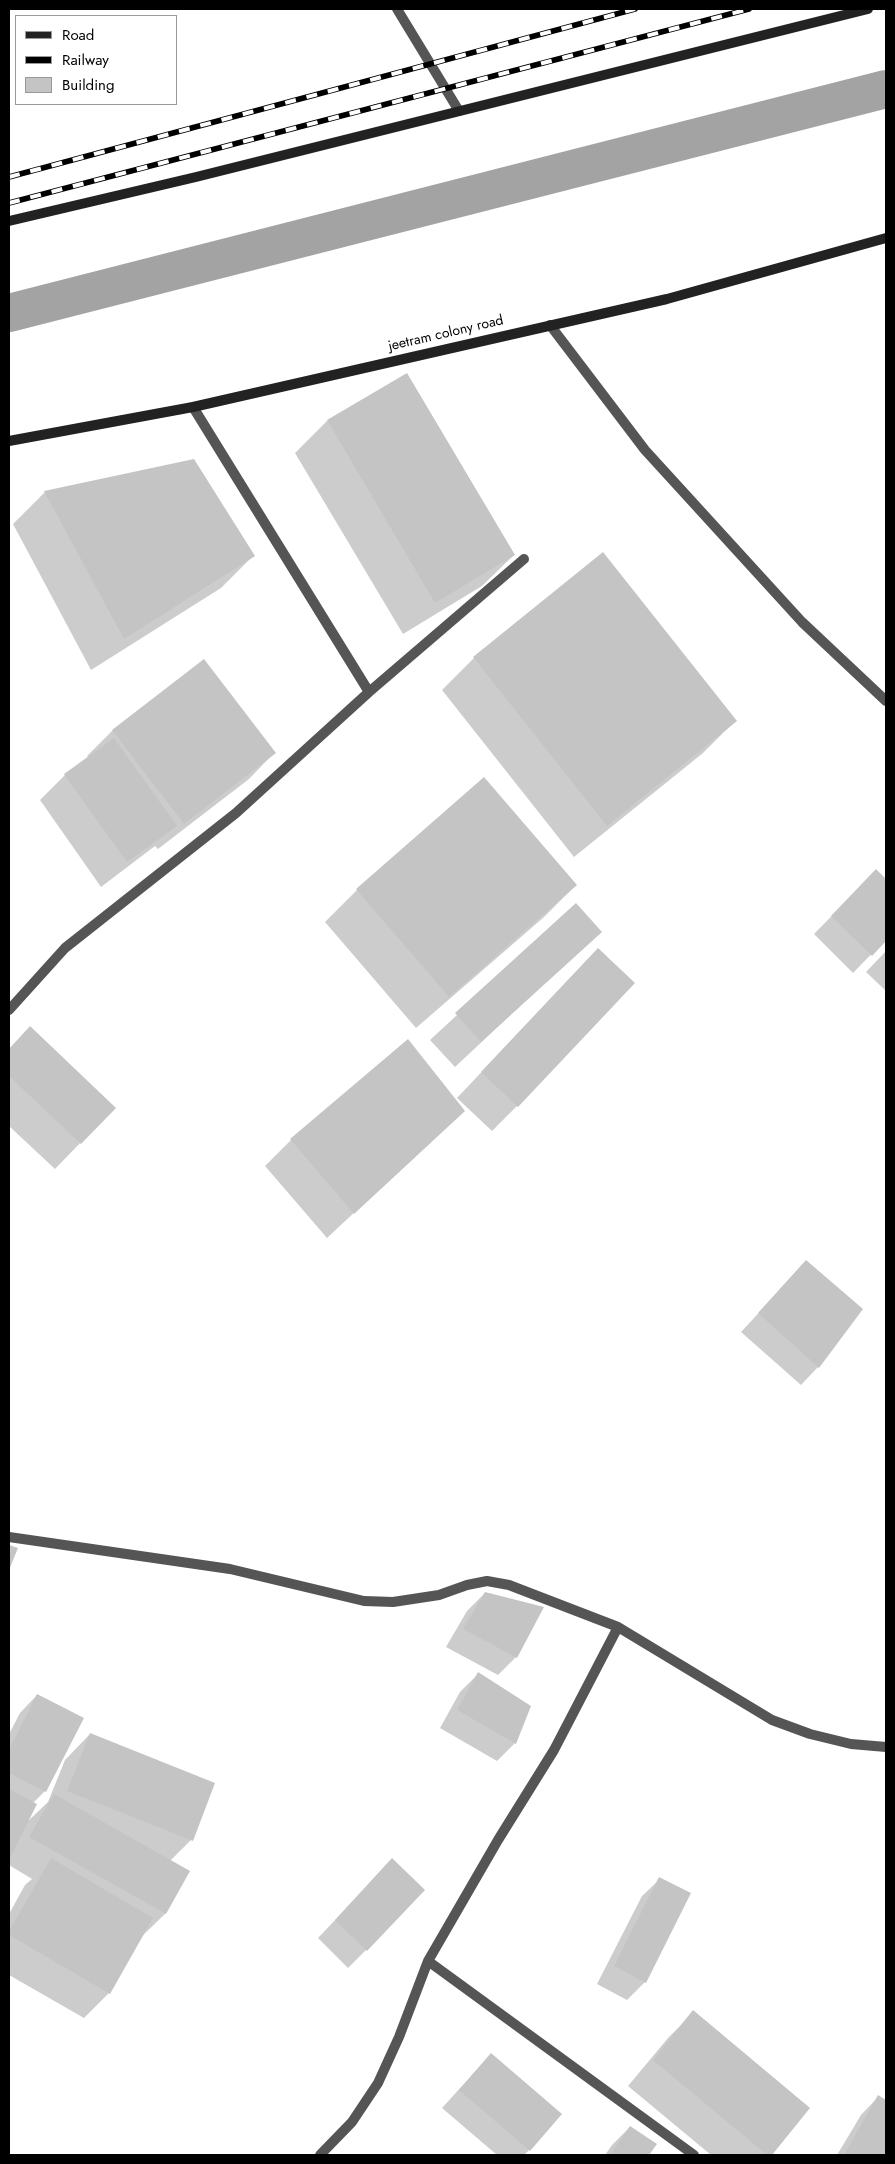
<!DOCTYPE html>
<style>
body{margin:0}
#map{position:relative;width:895px;height:2164px;overflow:hidden;background:#fff;font-family:Jost,sans-serif}
canvas{display:block}
.frame{position:absolute;inset:0;border:10px solid #000;pointer-events:none}
.legend{position:absolute;left:15px;top:15px;width:162px;height:90px;box-sizing:border-box;background:#fff;border:1px solid #999;margin:0;padding:6px 9px;list-style:none;font-size:15px;color:#000}
.legend li{display:flex;align-items:center;gap:10px;height:25px}
.legend b{width:25px;border:1px solid #999}
</style>
<div id="map">
<canvas width="895" height="2164"></canvas>
<div class="frame"></div>
<ul class="legend">
<li><b style="height:6px;background:#222"></b>Road</li>
<li><b style="height:6px;background:#000"></b>Railway</li>
<li><b style="height:14px;background:#c4c4c4"></b>Building</li>
</ul>
</div>
<script>
const ctx = document.querySelector('canvas').getContext('2d');
ctx.lineJoin = 'round';
function fill(path, color) { ctx.fillStyle = color; ctx.fill(path, 'evenodd'); }
function strokePath(path, color, width, dash) { ctx.strokeStyle = color; ctx.lineWidth = width; ctx.lineCap = dash ? 'butt' : 'round'; ctx.setLineDash(dash || []); ctx.stroke(path); }
function drawText(font, color, halo, rows, align = 'center') {
  ctx.font = font + ' Jost,sans-serif'; ctx.lineWidth = 5; ctx.setLineDash([]); ctx.textBaseline = 'middle'; ctx.strokeStyle = halo; ctx.fillStyle = color; for (const [text, x, y, turn = 0] of rows) {
    ctx.save(); ctx.translate(x, y); ctx.rotate((+turn || 0) * Math.PI / 180); ctx.textAlign = isNaN(turn) ? turn : align; if (halo) ctx.strokeText(text, 0, 0); ctx.fillText(text, 0, 0); ctx.restore();
  }
}
fill(new Path2D(`
 M407,374L514,555L482,586L403,634L295,453L327,421Z
 M45,492L253,556L221,588L91,670L13,524Z
 M603,554L735,721L703,753L574,857L442,690L474,658Z
 M113,730L274,753L249,779L158,849L155,846L101,887L40,800L65,775L89,758L87,756Z
 M484,779L576,885L544,917L416,1028L325,922L357,890Z
 M876,871L886,881V939L853,973L814,934Z
 M576,905L600,931L455,1067L430,1040Z
 M886,951V991L866,972Z
 M573,975L517,1106L492,1131L457,1098Z
 M30,1028L114,1108L55,1169L9,1126V1049Z
 M408,1041L463,1111L327,1238L265,1166L291,1140Z
 M806,1262L818,1367L801,1385L741,1332Z
 M485,1593L516,1657L498,1675L446,1647L467,1611Z
 M478,1674L515,1743L497,1761L440,1728L460,1692Z
 M37,1695L45,1791L33,1803L27,1822L48,1802L65,1760L90,1734L191,1840L170,1861L165,1914L139,1939L109,1993L84,2018L9,1975V1914L25,1885L32,1879L9,1865V1734L20,1713Z
 M375,1878L366,1950L348,1968L318,1938Z
 M660,1879L645,1982L627,2000L597,1984L642,1896Z
 M694,2012L808,2108L770,2155H711L628,2086L668,2038Z
 M491,2054L529,2150L524,2155H497L442,2108Z
 M878,2097L886,2101V2155H837L861,2115Z
 M630,2127L655,2144L648,2155H605L612,2145Z`), '#0003');
strokePath(new Path2D(`
 M9,313L886,89`), '#a3a3a3', 38);
fill(new Path2D(`
 M407,373L515,555L435,603L327,420Z
 M194,459L255,556L124,639L44,491Z
 M603,552L737,721L607,826L473,657Z
 M204,659L276,753L184,824L112,730Z
 M114,738L177,826L127,862L64,774Z
 M484,777L577,885L449,997L356,889Z
 M876,869L886,879V941L872,956L831,916Z
 M576,903L602,932L481,1042L455,1013Z
 M598,948L635,983L518,1107L481,1072Z
 M30,1026L116,1108L81,1144L9,1076V1049Z
 M408,1039L465,1111L354,1214L290,1139Z
 M806,1260L863,1309L819,1368L758,1313Z
 M9,1545L18,1548L9,1570Z
 M485,1592L544,1607L517,1658L463,1629Z
 M478,1672L531,1706L516,1744L457,1710Z
 M37,1694L84,1718L46,1792L9,1773V1750Z
 M90,1733L215,1783L193,1841L67,1791Z
 M9,1789L37,1804L9,1860Z
 M54,1794L190,1871L166,1914L29,1837Z
 M51,1858L153,1918L110,1994L9,1935V1931Z
 M392,1858L425,1890L367,1951L335,1920Z
 M659,1877L691,1893L646,1983L614,1966Z
 M693,2010L810,2108L772,2155H767L653,2060Z
 M491,2053L562,2114L530,2151L459,2090Z
 M878,2095L886,2100V2155H844Z
 M630,2126L657,2144L649,2155H610Z`), '#c4c4c4');
strokePath(new Path2D(`
 M397,9L459,111`), '#555', 10);
strokePath(new Path2D(`
 M550,325L645,450L802,622L886,701
 M193,407L369,692
 M9,1010L65,948L236,813L369,692L524,559
 M9,1537L230,1569L364,1601L393,1602L439,1595L467,1585L487,1581L509,1585L618,1627L772,1720L810,1734L851,1744L886,1747
 M428,1961L694,2155
 M320,2155L352,2122L378,2083L399,2037L428,1961L498,1840L554,1750L618,1627`), '#555', 10);
strokePath(new Path2D(`
 M9,221L196,177L868,9
 M9,441L193,407L667,299L886,238`), '#222', 10);
const rail = new Path2D(`
 M9,177L635,9
 M9,203L749,9`);
strokePath(rail, '#000', 5.5);
strokePath(rail, '#fff', 4, [11]);
drawText('14px', '#000', '#fff', [
 ["jeetram colony road",446,334,-13]
]);
</script>
